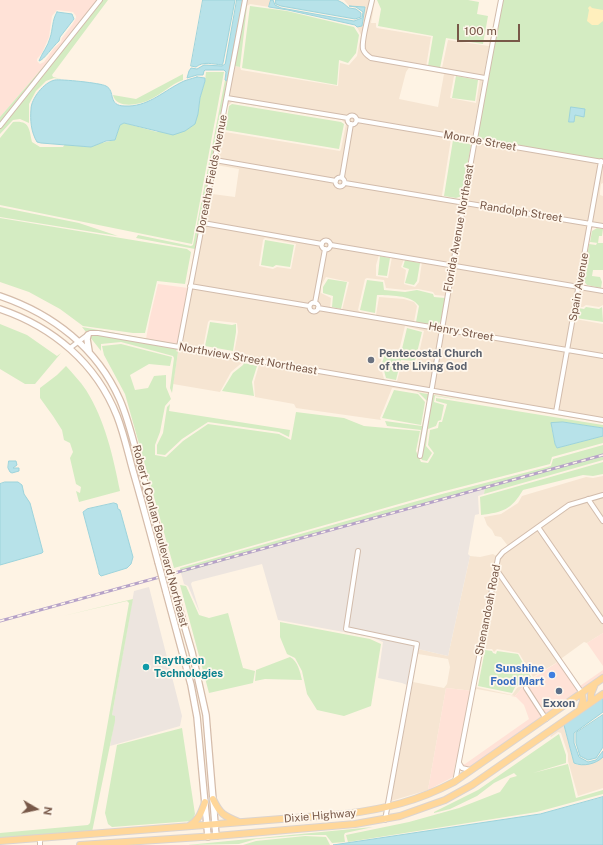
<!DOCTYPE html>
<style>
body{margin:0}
#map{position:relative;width:603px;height:845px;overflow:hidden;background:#fef3e4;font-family:"Public Sans",sans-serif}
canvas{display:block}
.north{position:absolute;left:16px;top:789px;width:40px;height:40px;-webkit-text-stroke:3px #fff7ec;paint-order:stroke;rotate:99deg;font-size:11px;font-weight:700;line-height:16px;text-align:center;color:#785848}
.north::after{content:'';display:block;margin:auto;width:14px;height:18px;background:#785848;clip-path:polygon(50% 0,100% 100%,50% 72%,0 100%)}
.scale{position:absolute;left:457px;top:24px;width:63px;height:18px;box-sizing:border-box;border:2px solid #785848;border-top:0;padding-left:5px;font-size:12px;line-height:14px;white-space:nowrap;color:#785848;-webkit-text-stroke:3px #fff7ec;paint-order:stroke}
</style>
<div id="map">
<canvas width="603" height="845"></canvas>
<div class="north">N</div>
<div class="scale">100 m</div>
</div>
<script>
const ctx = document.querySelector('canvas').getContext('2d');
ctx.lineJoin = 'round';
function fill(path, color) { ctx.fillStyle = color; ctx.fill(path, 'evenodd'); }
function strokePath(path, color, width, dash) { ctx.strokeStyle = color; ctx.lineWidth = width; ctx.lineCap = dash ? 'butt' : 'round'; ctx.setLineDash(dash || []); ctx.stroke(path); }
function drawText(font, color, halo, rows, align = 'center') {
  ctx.font = font + ' "Public Sans",sans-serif'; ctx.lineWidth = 3.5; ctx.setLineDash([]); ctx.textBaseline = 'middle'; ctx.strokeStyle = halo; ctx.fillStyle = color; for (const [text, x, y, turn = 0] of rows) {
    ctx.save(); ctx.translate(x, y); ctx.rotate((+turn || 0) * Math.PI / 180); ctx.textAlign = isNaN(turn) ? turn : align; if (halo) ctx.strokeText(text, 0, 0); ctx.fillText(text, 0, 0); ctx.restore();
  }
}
fill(new Path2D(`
 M243,0H271L269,7L250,4L247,6L242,5Z
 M344,0H375L371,23H376V27L377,28L431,37L426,67L442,68L448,40L489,46L472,139L603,164V183L601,184L600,191V195L603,196V227L594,226L590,230L581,282L584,286L603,288V305L599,307L586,305L583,307H577L575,319L603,324V423L394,388H392L380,418L381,420L388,421L296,408L294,404L255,397L254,382L259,365L244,361L231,372L220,392L173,384L178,352L175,351L230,65L240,67L241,70L338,86L340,63L349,65L357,56L361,35L357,27L362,26L365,7L349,6ZM410,66L444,74L438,107L399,99L406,72ZM456,74L480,79L476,103L450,98L454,76ZM232,102L342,120L346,124L341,149L340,151L225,132L223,130L227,106ZM453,138L466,141L473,145L463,197L457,200L442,197V195L451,139ZM216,165L239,169L235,197L212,194ZM265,238L296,244L291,269L277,267L273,269L259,266L263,240ZM379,255L392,257L388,278L376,276V265ZM404,259L422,262L419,282L415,287L404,284L406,270L401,267ZM326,277L349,282L342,310L330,308L331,298L321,293V286ZM367,278L384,280L386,288L405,290L418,289L433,292L435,295L446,296L443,321L440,326L435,327L414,322L417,306L414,302L404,299L379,297L376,315L360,312L358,310L365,279ZM210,320L237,323L238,332L234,353L203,348L208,322ZM405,326L424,331L417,362H402L397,381L385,380L384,379L380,364L384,350L386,349L399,351Z
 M603,476V633L587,643L584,642L562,658L561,660L533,677L519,653L497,649L494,652L492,649H484L476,687L512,695L517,688L527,682L515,696L477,689L474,691L446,688L428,790L391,801L413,682L444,688L447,684L450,667L448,659L418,654V649L448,656L470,556L480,557L493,554L498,557L508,546L501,537L495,536L492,530L487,525L484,517L501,514L518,503L522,496L586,477L593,478Z
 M564,725L574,763L578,765L601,759L603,757V788L578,796L568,761V754L561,733L558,732L551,737L550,736Z`), '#f6e5d2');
fill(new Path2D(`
 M0,0H101L0,117ZM57,10L73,12L76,16V18L72,25L62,38L61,42L54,48L44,62L40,64L37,61V59L42,53L49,37L52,16Z
 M158,284L188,288L177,344L146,339L150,317Z
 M603,633V666L587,643Z
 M561,660L580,686L603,670V675L546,715L527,685L523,687L543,718L489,756L469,767L464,766L462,764H465L529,719L524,705L516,697L511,696H515L527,682Z
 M446,688L474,691L459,759L456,760L453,777L428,790Z`), '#ffe2d7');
fill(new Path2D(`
 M485,487L484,494L478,496L479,514L475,515L468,554L470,556L448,656L418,649L419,642L344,627L343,631L414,646L407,685L402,683L378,678L383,642L371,637L278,620L262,564L192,582L191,584L200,613L188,586L184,584L181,573Z
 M149,587L182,716L180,726L110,746L115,717L112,715L134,591Z`), '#ede5df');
fill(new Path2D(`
 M101,0H108L52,75L53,77L61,79L54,78L46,81L36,91L29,104V123L20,119L13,120L0,134V117Z
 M377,0H468L479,2L477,14L488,16L483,44L446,38L440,68L428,66L433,36L378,26L381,9Z
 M501,0H603V162L474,140Z
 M242,5L247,6L240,67L230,65Z
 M250,6L287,11L354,27L359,35L356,53L348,63L339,60L337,85L242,68Z
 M206,72H224L192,244L0,205V138L13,122C30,120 29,129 32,142L40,147H63L65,144L91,147L97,144L115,140L120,125L124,123L157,132L198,114L200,98L205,81Z
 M183,74V80C171,84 161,95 149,100C139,105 116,109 113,95L136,99Z
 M456,76L478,80L475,101L452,98Z
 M225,80L227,81L195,249L136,238L138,235L191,246L193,245Z
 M232,104L341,122L344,124L339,149L225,130L229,106Z
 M453,140L465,142L471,145L462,196L456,198L444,196Z
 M0,207L79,223L118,236L0,217Z
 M0,218L187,249L191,252L185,284L157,281L145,333H133L83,326L60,309L29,292L0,282Z
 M597,228L603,229L602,236H599L598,243L590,242L592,231Z
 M265,240L294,245L290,267L276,265L273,267L261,265Z
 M597,243H603V270H593L592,276L600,277L602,282L601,288L587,285L583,280L589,244L596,245Z
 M380,256L390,258L387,276L378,275Z
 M405,260L420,263L417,281L414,285L405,283L409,269L403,267Z
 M328,279L347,282L341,309L332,307L333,296L323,293V287Z
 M367,280L383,282L384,290L405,292L417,290L433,294L434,297L445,298L441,321L438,324L435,325L416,322L419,306C410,294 390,296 377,295L375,313L360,310Z
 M586,307L599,309L602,307L603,322L576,318L578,308L584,309Z
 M210,322L232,325L236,324V332L233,351L205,346Z
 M0,324L27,335L57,356L61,353L35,384H25L0,369Z
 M82,327L177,344L176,351L178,352L172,393L170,388L174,358L173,356L121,342L101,344V351L90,337L91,333L86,332Z
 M407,328L422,332L415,361L401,360L396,380L386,378L382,363L386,351L401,353Z
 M121,344L172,357L170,366L149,364L130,375L135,390L148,388L154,376L166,375V387L171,399L165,406L160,432L155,445V455L166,457L183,441L208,424L279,434L291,440L296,412L344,418L364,426L420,431L416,451L421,462L428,463L434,453L428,445L430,430L438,428L439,422H442L447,404L436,401V398L603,425V428L563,422L551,425L555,444L557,448L603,436V443L552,457L550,464L441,492L174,568L125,394L104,355L102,346Z
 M244,363L257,366L252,382L254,396L222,391L233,373L243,365Z
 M66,366C73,374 80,381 86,390C105,420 113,456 120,491L79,502L76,491L80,493L81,487L76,484L70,458L73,452L70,443L64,440L62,430L53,416L40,398V388L57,375Z
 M394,390L418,394L425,402L421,425L382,418Z
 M416,392L474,402L435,396L434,402L444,405L441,420L438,421L436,426L428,429L426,446L432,453L427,461L422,460L418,451L421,430L387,426L385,421L422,426L427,401L419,393Z
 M170,404L169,411L290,430L289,437L279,432L208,422L182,439L165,455L157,454V445L163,433L167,407Z
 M603,445V460L484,494L485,487L181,573L180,568L442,494L551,466L553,459Z
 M603,462V474L593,476L583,475L523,490C511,510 503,512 481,515L480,497Z
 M180,585L186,586L199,615L209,618L228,613L243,668L255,671L253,683L209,693Z
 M133,599L112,715L115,716V721L92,832L0,839V833L88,825L90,823L129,603L127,601L63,616Z
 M280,622L370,639L381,644L371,706L344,716L317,710L307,694L302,671L295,658L287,654L280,637Z
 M485,650L492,651L493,653L496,654L497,651L518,654L531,677L515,687L512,693L478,686Z
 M290,657C298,661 300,672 302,680L265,679L255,681L256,670Z
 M182,728L195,814L192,821L112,827L108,824L105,813L117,745Z
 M559,734L566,755V763L533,773L568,764L576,798L603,790V794L537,812L348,842L346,835L409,822L459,808L500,792L510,778L517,776L514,773L494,783L477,796L450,809L434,813V812L478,790Z
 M373,827L345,833L344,835L345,842L332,843L326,835H305L256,839L239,844L187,845Z
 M305,836L326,837L330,845H243L256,841Z`), '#d4ecc2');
fill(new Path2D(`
 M590,6L592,8L603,10V21L598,25H592L587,21L589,10L588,8Z`), '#ffefbd');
const water = new Path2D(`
 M203,0H235L223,63L222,65C213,64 203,61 196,67L191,66Z
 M237,0H243L227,81L225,80L226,72L224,70H205L204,71L203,75H197L187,78L189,71L191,68L197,69L204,65L222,66L225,64Z
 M271,0H273L275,5L281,8L354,21L362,18L363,12L356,7L349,6L365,7L362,26L357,27L355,25L288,10L269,7Z
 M276,0H337L343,3L349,8L356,9L361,13V17L355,19L281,6L276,4Z
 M57,12L72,14L74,19L60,37L59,41C53,46 44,60 39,61C42,53 48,46 50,38C53,29 52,20 57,12Z
 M197,77L205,78V81L200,98L198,114L195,124L185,131L173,135L124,123L120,125L115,140L106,141L91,147L41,143L37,142C31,132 30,120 31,109C31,99 44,82 55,80C61,79 101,83 106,86C116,91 107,106 125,106C147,107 161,93 180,83C185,80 191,79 197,77Z
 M571,107L585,109L584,117L575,115L574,122H569Z
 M563,422L603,428V436L557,448L555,444L551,423Z
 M9,461H16L17,465L13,468H19V471L12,473L10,472L8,468Z
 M5,482H18L22,485L24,494L30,503L43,552L42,553L0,565V484Z
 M114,503L117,504L118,509L120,510L133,557L131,564L127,568L101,576L99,574V572L83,512L87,509Z
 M603,698V712L574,733V743L579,757L588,762L596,760L603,751V757C596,764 583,767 574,763L564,725Z
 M603,715V747L596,758L588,760L580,756L576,743V733Z
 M603,797V845H333L540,814Z`);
fill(water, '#b7e2e9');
strokePath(water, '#9dd3db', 1);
const street = new Path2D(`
 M372,0C370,10 361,40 363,49C364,53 368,56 371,58L485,78
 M227,98L348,118
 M347.5 120a4.5 4.5 0 1 1 9 0a4.5 4.5 0 1 1-9 0Z
 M357,120L603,162
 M0,126L100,0
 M215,160L336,181
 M342,177L351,124
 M335.5 182a4.5 4.5 0 1 1 9 0a4.5 4.5 0 1 1-9 0Z
 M345,183L603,226
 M203,223L322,244
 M321.5 245a4.5 4.5 0 1 1 9 0a4.5 4.5 0 1 1-9 0Z
 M331,245L603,291
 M190,286L309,306
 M309.5 307a4.5 4.5 0 1 1 9 0a4.5 4.5 0 1 1-9 0Z
 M315,303L325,249
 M318,308L603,356
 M179,347L245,0
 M70,348L90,333H98L603,420
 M556,412L601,161
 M420,456C447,304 471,151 501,0
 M588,499L603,521
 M538,527L603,621
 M358,551L346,629L417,644L385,820
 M496,569L582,693
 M526,688L546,719
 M459,763L462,768L470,770
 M455,782L498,558L503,552L569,505L603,495
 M40,838V845`);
const secondary = new Path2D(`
 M0,296C53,314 97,348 120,400C129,421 134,444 140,466C149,498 158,529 166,560
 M0,309C53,327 96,363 117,416C124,434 128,453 133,471C142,502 150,532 158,562
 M88,335L87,339L89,351
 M174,590L192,652L206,715L216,836
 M166,592L191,685L197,717L208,837`);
const primary = new Path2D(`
 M591,702V694L595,684
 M580,710L583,701L582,693
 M213,799C220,814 224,816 239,822
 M189,826C199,820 201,813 205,802
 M0,841L345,814C385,809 418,801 454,782L603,678
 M80,845L216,836L355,824L400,816L445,800L472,785L603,694`);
strokePath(street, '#d2bcac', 6);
strokePath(secondary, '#d5bcaa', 8);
strokePath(primary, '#dcd4cf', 8);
strokePath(street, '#fff', 4);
strokePath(secondary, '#fff', 5.5);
strokePath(primary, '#ffd79a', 6);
const rail = new Path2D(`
 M0,621L603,455`);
strokePath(rail, '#b6a2c8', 3);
strokePath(rail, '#fff7ec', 1.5, [4.5]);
const secondaryBridge = new Path2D(`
 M166,560L174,590
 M158,562L166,592`);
strokePath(secondaryBridge, '#d5bcaa', 8, []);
strokePath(secondaryBridge, '#fff', 5.5);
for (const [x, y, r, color] of [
 [371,360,4,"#6b7280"],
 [146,667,4,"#0f9aa8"],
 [552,675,4,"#3f7fe0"],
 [559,691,4,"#5c6f8a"]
]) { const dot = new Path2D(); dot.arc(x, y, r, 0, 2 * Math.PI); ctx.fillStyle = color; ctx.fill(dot); strokePath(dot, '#fff7ec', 1.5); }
drawText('11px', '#785848', '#fff7ec', [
 ["Monroe Street",480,141,10],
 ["Doreatha Fields Avenue",212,174,-79],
 ["Randolph Street",521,212,9],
 ["Florida Avenue Northeast",459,228,-80],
 ["Spain Avenue",579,287,-80],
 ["Henry Street",461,332,10],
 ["Northview Street Northeast",248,359,10],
 ["Robert J Conlan Boulevard Northeast",160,536,75],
 ["Shenandoah Road",488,610,-79],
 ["Dixie Highway",320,816,-5]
]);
drawText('bold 11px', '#5b616d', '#fff7ec', [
 ["Pentecostal Church",379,354],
 ["of the Living God",379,367]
], 'left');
drawText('bold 11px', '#0d838f', '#fff7ec', [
 ["Raytheon",154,661],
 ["Technologies",154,674]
], 'left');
drawText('bold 11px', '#366cbe', '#fff7ec', [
 ["Sunshine",544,669],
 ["Food Mart",544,682]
], 'right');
drawText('bold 11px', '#4e5e75', '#fff7ec', [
 ["Exxon",559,704]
]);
</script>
